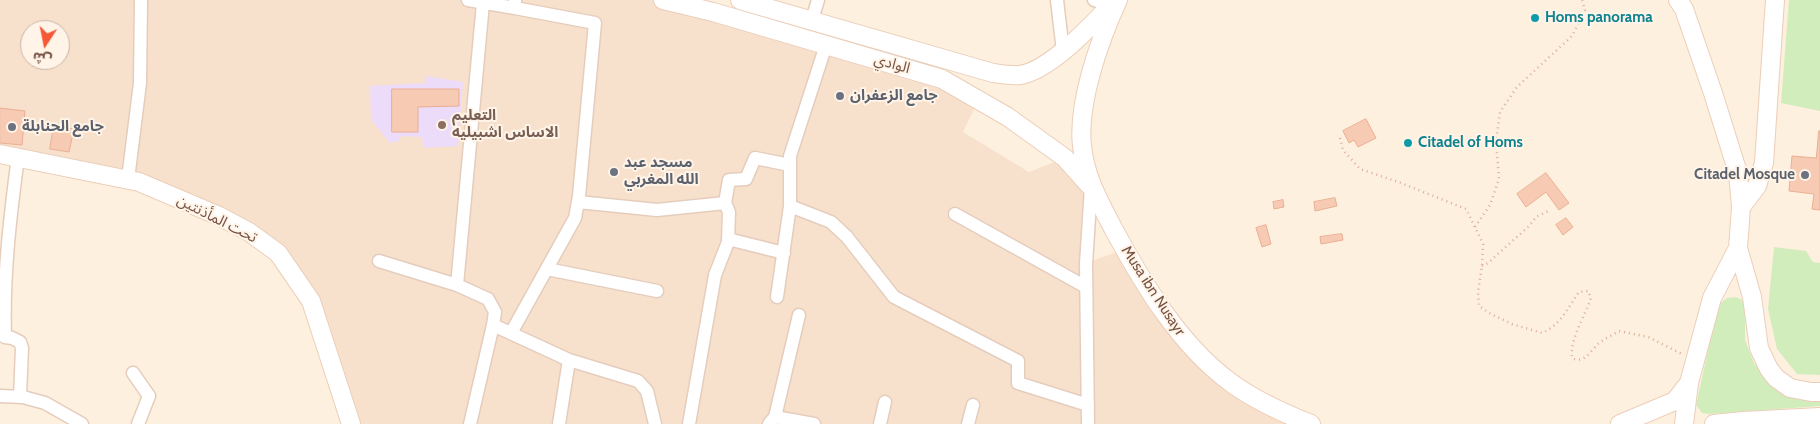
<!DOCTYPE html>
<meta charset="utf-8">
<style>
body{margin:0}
#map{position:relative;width:1820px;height:424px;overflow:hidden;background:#fef0de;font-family:Cabin,"Noto Sans Arabic",sans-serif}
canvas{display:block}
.north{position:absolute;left:20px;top:20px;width:50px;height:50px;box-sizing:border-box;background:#fff4e7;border:1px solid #c8b4a6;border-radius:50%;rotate:191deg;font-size:14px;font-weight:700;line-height:20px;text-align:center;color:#765344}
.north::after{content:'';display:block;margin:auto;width:18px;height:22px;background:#f55737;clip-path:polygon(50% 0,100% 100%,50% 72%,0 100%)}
</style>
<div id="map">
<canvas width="1820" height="424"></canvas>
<div class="north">ش</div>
</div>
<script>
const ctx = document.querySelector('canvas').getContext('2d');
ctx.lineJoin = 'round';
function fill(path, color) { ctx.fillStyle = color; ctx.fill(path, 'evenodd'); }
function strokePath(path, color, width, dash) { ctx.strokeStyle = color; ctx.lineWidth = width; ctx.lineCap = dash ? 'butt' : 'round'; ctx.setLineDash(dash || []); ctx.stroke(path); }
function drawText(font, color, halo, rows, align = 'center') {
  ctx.font = font + ' Cabin,"Noto Sans Arabic",sans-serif'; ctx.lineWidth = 4; ctx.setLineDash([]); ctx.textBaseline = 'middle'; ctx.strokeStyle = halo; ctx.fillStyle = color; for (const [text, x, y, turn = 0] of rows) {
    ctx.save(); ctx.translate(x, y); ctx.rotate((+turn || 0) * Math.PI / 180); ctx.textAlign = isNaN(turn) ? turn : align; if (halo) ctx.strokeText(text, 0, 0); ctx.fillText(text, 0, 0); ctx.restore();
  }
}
fill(new Path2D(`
 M0,0H663L979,99L963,132L1029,172L1065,158L1091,187L1086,263L1125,249L1207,363L1311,424H351L311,301L278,253L139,182L0,155ZM30,30H60V60H30Z`), '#f7e1cc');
fill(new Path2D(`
 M426,76L463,82L458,146L423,148L422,137L401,136L399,141L390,143L371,120L370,86L425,83Z`), '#eddbfa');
fill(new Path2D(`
 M1789,0H1820V111L1781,103Z
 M1774,247L1806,251L1813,262L1820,263V375L1797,374L1777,349L1768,309Z
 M1736,297L1742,300L1745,308V340L1754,363L1769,383L1820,399V406L1709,414L1702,413L1696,405L1718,305L1727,298Z`), '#d2edbc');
const building = new Path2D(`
 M392,89H459V106L418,107V132H392Z
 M0,108L25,111L22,145L0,143Z
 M1366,119L1376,138L1358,147L1354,140L1349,143L1343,131Z
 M54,126L74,129L69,152L50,149Z
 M1819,131H1820V210L1812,209L1814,194L1789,191L1792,156L1816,158Z
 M1546,173L1569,203L1559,210L1546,192L1526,207L1517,194Z
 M1335,198L1337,206L1315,211L1314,202Z
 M1283,200L1284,207L1274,209L1273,202Z
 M1566,218L1573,227L1563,235L1556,225Z
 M1266,225L1271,244L1262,247L1256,228Z
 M1342,234L1343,240L1321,244L1320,237Z`);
fill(building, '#f6cab3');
strokePath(building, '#eaaf92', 1);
const street = new Path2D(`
 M468,0L515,8V1
 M1057,0L1063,52
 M1094,0L1111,5
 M483,3L457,285L488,299L495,312L493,325
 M812,20L818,0
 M826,45L790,156V206L831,222L847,237L894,297L1018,361V383L1088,405
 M18,157C10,217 3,276 5,337L12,338L20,342L22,348L20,397
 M128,179L140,83L141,0
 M578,202L657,210L725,203
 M955,214L1086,287
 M728,239L784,253
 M379,261L457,285
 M547,269L657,291
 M777,297L790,206
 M511,333L575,218L579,196L595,23L515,8
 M569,360L638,381L647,391L655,424
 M133,373L149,396L138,424
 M0,396L23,397L45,403L82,424
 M775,417L799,315
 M470,424L493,325L569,360L559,424
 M689,424L715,275L728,242L729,212L725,203L729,180L746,179L755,158L790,165
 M769,424L775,417L814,424
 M880,424L885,402
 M968,424L973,405
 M1088,424L1086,264L1091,187`);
const secondary = new Path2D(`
 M663,0L713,12L942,79L1008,117L1065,158L1089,185
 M740,0L993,73C1001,74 1011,76 1020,75C1049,71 1091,26 1112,4
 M1118,0C1100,39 1077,103 1082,146C1085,177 1100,203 1114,230C1144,285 1179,344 1230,382C1254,400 1283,413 1311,424
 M1678,0L1684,9L1713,93L1738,173L1741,207L1738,248L1752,297L1759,348L1769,369L1776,378L1790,388L1811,392H1820
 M0,154L139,182L219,216L249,232L278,253L311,301L351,424
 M1741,207L1757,186L1764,163L1775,0
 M1620,424L1675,401L1689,383L1712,298L1738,248
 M1684,424L1689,383
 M1714,424L1743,421L1820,417`);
strokePath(street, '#e5cdbd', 15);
strokePath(secondary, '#ebceb9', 20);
strokePath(new Path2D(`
 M1340,138L1343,150L1360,169L1401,183L1466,209L1483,244L1482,266L1478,292L1479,306L1491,314L1512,324L1542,333C1561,325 1568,307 1579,292L1588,291L1591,298C1585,317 1570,337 1572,358C1584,364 1590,352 1598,344C1604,339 1612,335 1619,331L1648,337L1682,354
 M1475,227L1490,205L1499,179L1496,141L1500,112L1517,87L1572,36L1585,10L1582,0
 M1482,266L1488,263L1529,226L1536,217L1548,211`), '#dbae97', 2.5, [1, 4]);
strokePath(street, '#fff', 12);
strokePath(secondary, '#fff', 18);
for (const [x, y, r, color] of [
 [1535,18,5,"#0f9aa8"],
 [840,96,5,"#6b7280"],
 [442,125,5,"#8d6e63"],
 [12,127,5,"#6b7280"],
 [1408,143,5,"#0f9aa8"],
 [614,172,5,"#6b7280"],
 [1805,175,5,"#6b7280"]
]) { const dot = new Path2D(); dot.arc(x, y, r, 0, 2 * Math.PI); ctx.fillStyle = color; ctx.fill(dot); strokePath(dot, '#fff4e7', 2); }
drawText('bold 15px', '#0d838f', '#fff4e7', [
 ["Homs panorama",1545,18],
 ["Citadel of Homs",1418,143]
], 'left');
drawText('15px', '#765344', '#fff4e7', [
 ["الوادي",892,64,16],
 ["تحت المأذنتين",217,219,27],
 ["Musa ibn Nusayr",1153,291,57]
]);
drawText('bold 15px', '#5b616d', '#fff4e7', [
 ["جامع الزعفران",850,96],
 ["جامع الحنابلة",22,127],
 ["مسجد عبد",624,163],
 ["الله المغربي",624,180],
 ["Citadel Mosque",1795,175,"right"]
], 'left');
drawText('bold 15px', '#785e54', '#fff4e7', [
 ["التعلیم",452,116],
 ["الاساس اشبیلیه",452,133]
], 'left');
</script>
